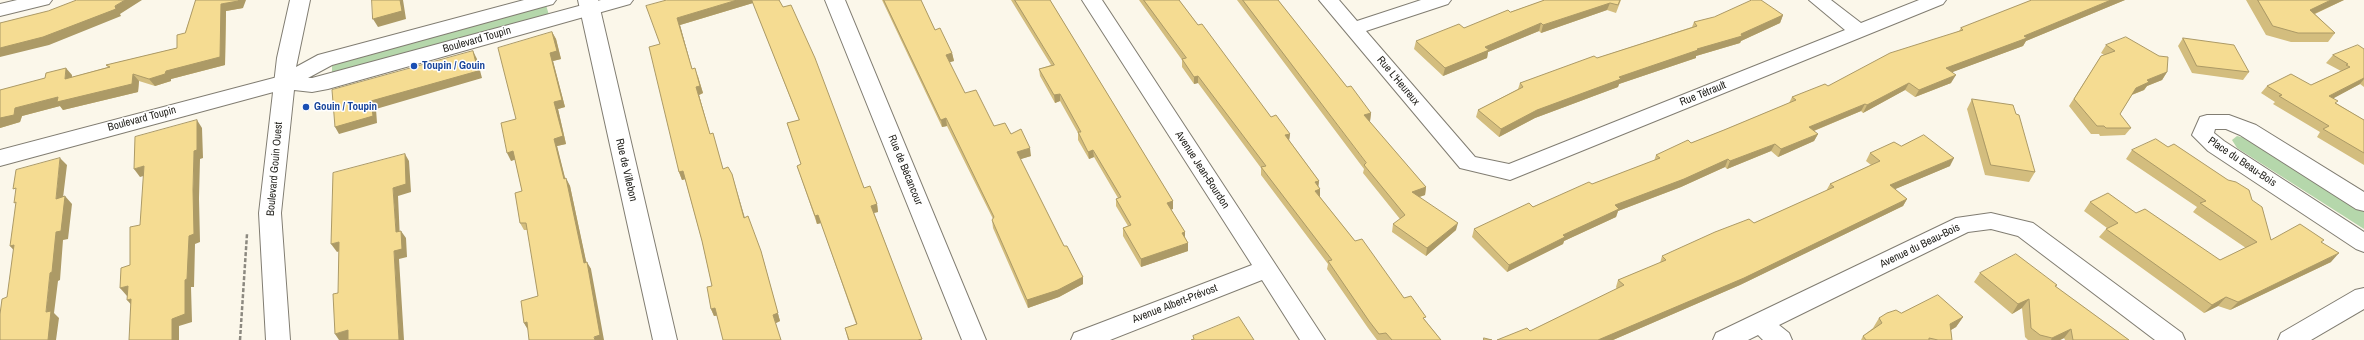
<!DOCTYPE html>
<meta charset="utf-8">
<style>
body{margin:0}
canvas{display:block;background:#fbf7ea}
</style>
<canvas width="2364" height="340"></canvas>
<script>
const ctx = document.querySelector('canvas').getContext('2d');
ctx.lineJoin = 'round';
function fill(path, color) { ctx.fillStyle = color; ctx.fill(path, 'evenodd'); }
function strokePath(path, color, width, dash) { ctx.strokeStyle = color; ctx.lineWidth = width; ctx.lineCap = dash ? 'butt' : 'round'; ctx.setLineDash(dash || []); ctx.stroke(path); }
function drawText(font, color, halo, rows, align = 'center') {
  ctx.font = font + ' "Archivo Narrow",sans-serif'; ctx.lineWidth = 3; ctx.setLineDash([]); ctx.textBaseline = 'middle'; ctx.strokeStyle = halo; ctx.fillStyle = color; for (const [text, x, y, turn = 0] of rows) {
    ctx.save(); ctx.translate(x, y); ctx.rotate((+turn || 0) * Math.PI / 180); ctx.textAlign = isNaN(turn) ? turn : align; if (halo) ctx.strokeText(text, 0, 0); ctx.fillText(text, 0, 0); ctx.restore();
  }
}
fill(new Path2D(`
 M546,5L549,15L332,74V62Z
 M2237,136L2250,139L2364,211V229L2237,148L2232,140Z`), '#b5d7ab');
const minor = new Path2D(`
 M17,0H52L49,4L0,16V4Z
 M578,0H598L677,340H653Z
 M825,0H845L986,340H962Z
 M1082,0H1102L1325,340H1300L1262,280L1110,340H1071L1074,333L1252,265Z
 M1319,0H1339L1357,21L1421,0H1451L1448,4L1366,31L1475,157L1509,164L1845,30L1809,0H1831L1861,23L1919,0H1946L1943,4L1510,180L1460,168Z
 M285,75L292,77L295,82L292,87L0,166V150Z
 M2207,115H2229L2256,125L2364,192V211L2356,209L2240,135L2226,129H2215L2214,133L2224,141L2364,232V252L2356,249L2208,151L2192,135L2200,117Z
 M1991,213L2033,223L2182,333L2185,340H2155L2018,236L1991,229L1968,232L1779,325L1789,333L1792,340H1763L1758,335L1748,340H1713L1716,333L1956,218Z
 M2364,288V309L2311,340H2278L2281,333L2355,290Z`);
const tertiary = new Path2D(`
 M290,0H310L296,67L318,55L524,0H556L553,4L332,65L308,78H312L601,0H633L630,4L328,89L312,92L294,90L281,213L290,340H266L259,213L277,58Z`);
strokePath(minor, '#817d72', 2);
strokePath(tertiary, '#817d72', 2);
strokePath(new Path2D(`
 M240,340L247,234`), '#8c8980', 2.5, [4, 2]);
fill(minor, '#fff');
fill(tertiary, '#fff');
fill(new Path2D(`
 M196,0L243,8L226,11L225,65L171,79V81L155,86L139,81L138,92L63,110L60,106L22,116L20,122L0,128V90L72,75V77L108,67L106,65L177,48L185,33Z
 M667,0H779L864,188L877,204L878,212L874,213L922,340H848L845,328L856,324L821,223L817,224L797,166L801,164L787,123L799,120L753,3L680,25L692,69L698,76L703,93L699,95L710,134L715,141L723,169L732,174L744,218L763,259L780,321L776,323L717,316H714L711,309L712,286L702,241L685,179L682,180L679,172L660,44Z
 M882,0H921L935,30L952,53L954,61L949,62L965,93L994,126L1011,134L1031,156L1020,159L1064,246L1083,277V284L1059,297L1028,308L993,228L992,220L993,219L947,126L942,127Z
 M1011,0H1050L1173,201V209H1171L1185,232V237L1188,243V251L1141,267L1123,236V228L1128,226L1116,206V199L1118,198L1094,157L1089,159L1078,140V133L1060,101L1055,103L1040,76L1039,69L1051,65Z
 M1139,0H1179L1198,25L1271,117L1290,134L1289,140L1319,181L1318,187L1320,189V197L1355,241L1404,298L1425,320L1441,340H1377L1368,328L1327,269L1328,264L1261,175V168L1198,83L1194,84L1182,67V60Z
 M1237,0H1278L1347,87L1371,113L1370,121H1369L1426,187L1425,195L1419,197L1456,230L1426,256L1392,232L1393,224L1400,219L1363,173L1364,169Z
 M1545,0H1621L1616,13L1607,10L1541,33L1539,31L1488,52L1487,58L1443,76L1414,49L1416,41L1464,28Z
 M2032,0H2125L2026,41L2023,46L1952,72L1951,83L1915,97L1905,90L1863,113L1861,111L1814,131L1818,134L1814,141L1778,157L1771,151L1727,169L1725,167L1681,187L1618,211L1616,217L1564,241L1563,244L1507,272L1472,237L1474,229L1592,184L1654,161L1656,155L1691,143L1724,130L1789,103L1792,97L1828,86L1959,31L1961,28Z
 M2246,0H2344L2315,14L2335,33L2328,42H2291L2266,35Z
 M1783,15L1780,23L1741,41L1740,43L1696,56V58L1619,84L1618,87L1535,118L1499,137L1476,117L1478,110L1518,89L1520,83L1692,27L1694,22Z
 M552,32L556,39L561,59L553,61L565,107L558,109L566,144L557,146L565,178L570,186L586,262L591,269L528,329L524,323L538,296L528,230H524L520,223L522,191L515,159L511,161L516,119Z
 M2183,38L2249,72L2243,80L2192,73L2178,46Z
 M2106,45L2167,72L2162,80L2147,86L2144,90L2132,95L2120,114L2131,128L2125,135L2100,136L2099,134H2091L2069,106L2101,56L2104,55L2101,53Z
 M2364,49V87L2360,84L2333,98L2336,103L2364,120V165L2317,137L2320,132L2273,104L2275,102L2261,93L2267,86L2311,85L2341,71L2326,63L2333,55Z
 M1972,99L2035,172L2029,182L1985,175L1967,109Z
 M1901,146L1950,166L1895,189L1907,199L1903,206L1740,285L1613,340H1497L1530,331L1617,289L1616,287L1618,280L1660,263L1662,256L1754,223L1826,191L1830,184L1871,165L1866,161L1870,153Z
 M2132,150L2252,200L2271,240L2322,242L2331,262L2230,310L2218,306L2204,313L2099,237L2106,229L2107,228L2084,211L2090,202L2136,213L2220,260L2246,248L2193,212L2197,207L2126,159Z
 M1980,273L2057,285L2056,287L2129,340H2065L2064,338L2060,340H2028L2025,337L2022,308L2012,314L1974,282Z
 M1901,313L1963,317L1956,327L1951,330L1952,340H1861L1863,336L1873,328L1879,318Z`), '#d3bd7e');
fill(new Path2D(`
 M125,0H142L120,14L121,16L49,45L0,57V48L115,6Z
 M239,0H246L243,8L226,11L225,65L171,79V81L155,86L149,79L166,71L221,4Z
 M400,0H403L406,19L378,27L373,19Z
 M737,0H752L753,3L680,25L694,76L677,18Z
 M2111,0H2125L2026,41L2023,46L1942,76L1946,68Z
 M2331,0H2344L2303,19L2310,10Z
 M1610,3L1607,10L1541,33L1543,25Z
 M1783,15L1780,23L1741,41L1740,43L1696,56V58L1619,84L1618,87L1535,118L1499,137L1501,129L1537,110L1619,77L1697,49L1741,34Z
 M1541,23L1539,31L1488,52L1487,58L1443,76L1445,68L1485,47Z
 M552,32L556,39L561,59L553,61L565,107L558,109L566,144L557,146L567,186L564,179L554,139V102L550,53Z
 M473,51L477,59L482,78L376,109L377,123L339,134L335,127L371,101Z
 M952,53L954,61L947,63L946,55Z
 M66,68L72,75L71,86L65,79Z
 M695,68L703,93L699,95L712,142L696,87Z
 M2167,72L2162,80L2147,86L2144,90L2131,95L2136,88L2147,80Z
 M133,74L139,81L138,92L63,110L60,106L22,116L20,122L0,128V118L15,108L58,97Z
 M1956,75L1951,83L1915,97L1919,90Z
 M1198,76V83L1194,84V77Z
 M2364,78V79L2360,84L2323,104L2329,96Z
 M1909,83L1905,90L1863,113L1867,105Z
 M1060,94V101L1055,103L1054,95Z
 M1865,104L1861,111L1806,134L1809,127Z
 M1371,113L1370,121L1363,123L1364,115Z
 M946,118L947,126L942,127L941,120Z
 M197,120L202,128L203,158L200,159L199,198L200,242L195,244L194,287H191L192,322L179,326V340H172V319L185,280L193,190L194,151Z
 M1290,134L1289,141L1285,135Z
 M1818,134L1814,141L1778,157L1781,149Z
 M1775,144L1771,151L1727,169L1730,161Z
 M1030,148L1031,156L1018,160L1017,152Z
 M1093,150L1094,157L1089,159L1088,152Z
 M513,151L517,159L511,161L507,153Z
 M405,154L409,161L411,192L398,196L400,240L396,232L393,188Z
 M60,158L67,165L62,206L56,199Z
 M1954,158L1950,166L1886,193L1890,185Z
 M1728,159L1725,167L1681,187L1618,211L1616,217L1564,241L1563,244L1507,272L1509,265L1615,205Z
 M144,166L150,174L140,177L134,169Z
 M683,171L686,179L682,180L679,172Z
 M732,174L734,181L747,225L744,218Z
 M566,178L570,186L588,270L584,263Z
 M1319,181L1318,189L1315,182Z
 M1426,187L1425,195L1411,200L1412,192Z
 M1320,189V197L1315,191Z
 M65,196L72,204L68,239L63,240L60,280L58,281L54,313L59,318L56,340H48L46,312L50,273L56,232Z
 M1907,199L1903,206L1740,285L1613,340H1598Z
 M1173,201V209L1168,211L1167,203Z
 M877,204L878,212L873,213L871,206Z
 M818,215L821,223L817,224L815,216Z
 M1458,223L1456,230L1426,256L1427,248Z
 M401,231L406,238L407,257L399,259L404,340H399L394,251Z
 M1185,232V239L1182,233Z
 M339,242L345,249L337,252L331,244Z
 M1188,243V251L1141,267V259Z
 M14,245L17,254L10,246Z
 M761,251L780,321L776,323L773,315Z
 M2339,253L2331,262L2230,310L2238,302Z
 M587,262L591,269L604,340H595Z
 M1083,277V284L1059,297L1028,308L1027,300Z
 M128,286L135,294L127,296L120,288Z
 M2226,297L2218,306L2204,313L2212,305Z
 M131,299L134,308L127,300Z
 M2029,299L2022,308L2012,314L2018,304Z
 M715,308L718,315L714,316L711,309Z
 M1963,317L1956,327L1944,334L1950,324Z
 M527,322L528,330L524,323Z
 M2071,329L2064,338L2060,340H2051L2052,338Z
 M348,330L353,338L347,340H339L335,334Z`), '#ac9a66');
const building = new Path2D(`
 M77,0H125L115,6L116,9L43,37L0,48V23L48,11Z
 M196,0H239L238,1L221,4L220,57L166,71L165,74L149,79L133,74L132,84L57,102L58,97L15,108L14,115L0,118V90L45,78L46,73L66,68L65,79L110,67L106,65L177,48V35L185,33Z
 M372,0H400L402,11L373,19Z
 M667,0H737L677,18L692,69L695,68L700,86L696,87L710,134L713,133L723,169L728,167L732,174L744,218L748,216L761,251L778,313L773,315L781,340H723L715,308L711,309L707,287L712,286L702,241L683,171L679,172L649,47L660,44L646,6Z
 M752,0H779L783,7L791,5L815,58L864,188L870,186L877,204L871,206L922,339L918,340H849L845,328L857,324L818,215L815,216L797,166L801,164L787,123L799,120Z
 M884,0H921L935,30L940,28L952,53L946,55L965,93L976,90L994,126L1005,123L1011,134L1021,129L1030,148L1017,152L1064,246H1067L1083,277L1058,290L1027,300L992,220L994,217L946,118L941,120Z
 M1015,0H1050L1173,201L1167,203L1185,232L1182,233L1188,243L1141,259L1123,228L1131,225L1116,199L1121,197L1093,150L1088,152L1078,132H1081L1060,94L1054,95L1039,69L1054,65Z
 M1144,0H1179L1198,25L1202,24L1271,117L1276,115L1290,134L1285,135L1319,181L1315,182L1320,189L1315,191L1355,241L1362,239L1404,298L1411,296L1426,317L1423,318L1441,340H1392L1386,333L1379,334L1369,321L1328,261L1332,260L1261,167L1266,166L1198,76L1194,77L1182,59L1186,58Z
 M1243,0H1278L1347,87L1351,86L1371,113L1364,115L1426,187L1412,192L1458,223L1427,248L1393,224L1405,215L1364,165L1366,163Z
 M1545,0H1620L1618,5L1610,3L1543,25L1541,23L1485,47L1489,50L1445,68L1416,41L1459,24L1464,28L1508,10L1510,12Z
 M1752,0H1761L1783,15L1741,34L1742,36L1697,49L1698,50L1619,77L1621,79L1537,110L1501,129L1478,110L1523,87L1520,83L1594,56L1597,58L1697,26L1694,22L1714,17Z
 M2032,0H2111L2024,36L2027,38L1946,68L1956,75L1919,90L1909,83L1867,105L1865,104L1809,127L1818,134L1781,149L1775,144L1730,161L1728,159L1684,179L1615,205L1619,209L1563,235L1565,237L1509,265L1474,229L1529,203L1533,207L1589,182L1592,184L1660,158L1656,155L1688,140L1691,143L1724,130L1796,100L1792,97L1825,84L1828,86L1890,53L1963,30L1961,28Z
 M2258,0H2331L2310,10L2335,33H2298L2273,26Z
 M552,32L557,51L550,53L562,100L554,102L563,136L554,139L564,179L566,178L584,263L587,262L600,335L594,337L595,340H529L527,322L524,323L521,301L538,296L526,223H520L515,193L522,191L513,151L507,153L501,123L516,119L498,48Z
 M2126,37L2159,56L2168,57L2167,72L2147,80L2149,82L2136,88L2120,114L2131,128H2106L2104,126H2097L2074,99L2101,56L2115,51L2106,45Z
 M2183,38L2234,45L2249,72L2197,66Z
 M2358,45L2364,49V78L2329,96L2338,101L2335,103L2364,120V153L2323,129L2329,126L2279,96L2282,95L2267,86L2291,74L2311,85L2350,67L2346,65L2348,64L2333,55Z
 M473,51L478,71L371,101L373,116L335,127L332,90Z
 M1972,99L2013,105L2016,114L2019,115L2035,172L1991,165Z
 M197,120V150L194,151L193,190L194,234L189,236L187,279L185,280V314L172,319V340H129L131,299L127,300L128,286L120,288L121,268L130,265V227L140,225L144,166L134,169L135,137Z
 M1924,135L1954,158L1890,185L1907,199L1744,278L1598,340H1497L1527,328L1530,331L1624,285L1618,280L1666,260L1662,256L1715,232L1749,219L1754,223L1834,187L1830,184L1880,161L1870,153L1894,142L1901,146Z
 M2156,139L2168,147L2174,144L2228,180L2236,182L2249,190L2252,200L2262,207L2271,240L2300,224L2324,240L2321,242L2339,253L2238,302L2226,297L2212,305L2106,229L2118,223L2090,202L2108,193L2136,213L2145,209L2220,260L2257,242L2200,203L2206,201L2132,150Z
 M405,154L406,184L393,188L396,232L401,231L402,249L394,251L399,340H348V330L335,334L333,294L338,293L339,242L331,244L333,173Z
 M60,158L56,199L65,196L61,231L56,232L52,272L50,273L46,312L51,311L48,340H0V314L2,299L7,297L14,245L10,246L16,202L14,203L16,188L13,189L16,170Z
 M2016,254L2057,285L2055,286L2129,340H2073L2071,329L2052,338L2040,335L2031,328L2029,299L2018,304L1980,273Z
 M1938,295L1963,317L1950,324L1952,340H1938L1929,338V340H1866L1863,336L1882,323L1879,318L1887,313L1896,310L1901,313Z
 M1239,317L1254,340H1191L1194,339L1193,336Z
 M1484,338L1492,340H1484Z`);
fill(building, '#f5dc92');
strokePath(building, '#ac9a66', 1);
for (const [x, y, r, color] of [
 [414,66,4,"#1a4fb4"],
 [306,107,4,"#1a4fb4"]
]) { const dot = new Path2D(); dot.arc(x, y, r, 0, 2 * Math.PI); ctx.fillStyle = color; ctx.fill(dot); strokePath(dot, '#fff', 1.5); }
drawText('11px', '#201f1a', '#fff', [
 ["Boulevard Toupin",477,40,-16],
 ["Rue L'Heureux",1398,81,50],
 ["Rue Tétrault",1703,94,-22],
 ["Boulevard Toupin",142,119,-15],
 ["Place du Beau-Bois",2242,162,34],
 ["Boulevard Gouin Ouest",275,169,-85],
 ["Rue de Villebon",626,170,77],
 ["Rue de Bécancour",905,170,68],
 ["Avenue Jean-Bourdon",1202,170,57],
 ["Avenue du Beau-Bois",1920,246,-26],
 ["Avenue Albert-Prévost",1175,304,-21]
]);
drawText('bold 11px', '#164399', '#fff', [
 ["Toupin / Gouin",422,66],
 ["Gouin / Toupin",314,107]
], 'left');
</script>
